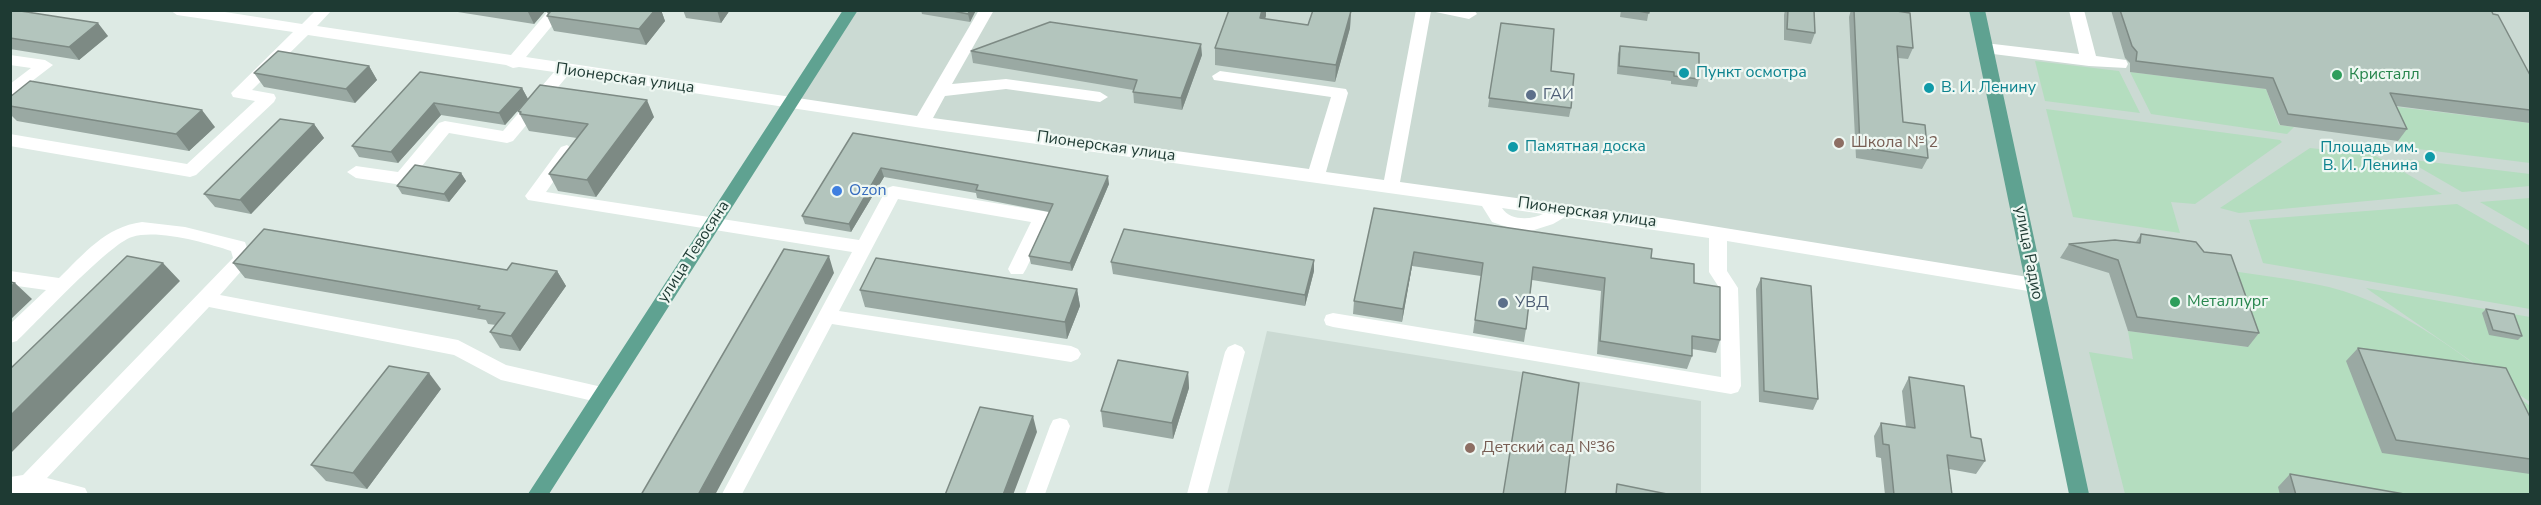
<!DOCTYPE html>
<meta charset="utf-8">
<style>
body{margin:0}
#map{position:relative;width:2541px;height:505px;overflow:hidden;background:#ddeae4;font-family:"Nunito Sans",sans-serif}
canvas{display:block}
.frame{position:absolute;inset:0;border:12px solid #1e3a33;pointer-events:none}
</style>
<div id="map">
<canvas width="2541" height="505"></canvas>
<div class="frame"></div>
</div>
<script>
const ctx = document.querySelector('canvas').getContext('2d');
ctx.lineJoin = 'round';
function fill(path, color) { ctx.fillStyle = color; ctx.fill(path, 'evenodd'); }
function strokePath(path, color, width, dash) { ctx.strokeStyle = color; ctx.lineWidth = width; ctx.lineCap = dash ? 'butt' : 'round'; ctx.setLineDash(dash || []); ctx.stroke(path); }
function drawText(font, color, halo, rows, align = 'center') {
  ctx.font = font + ' "Nunito Sans",sans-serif'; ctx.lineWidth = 4.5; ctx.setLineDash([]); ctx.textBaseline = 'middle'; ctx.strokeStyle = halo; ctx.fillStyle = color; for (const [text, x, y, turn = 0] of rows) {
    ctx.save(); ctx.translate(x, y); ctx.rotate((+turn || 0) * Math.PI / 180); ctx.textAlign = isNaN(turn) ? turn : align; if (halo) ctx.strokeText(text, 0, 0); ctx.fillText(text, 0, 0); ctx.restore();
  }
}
fill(new Path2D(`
 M851,11H2530V494H2079L2034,284L789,103Z
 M1267,331L1701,401V494H1227Z`), '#cbdad3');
fill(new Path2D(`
 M2035,61L2119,71L2140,113L2045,101Z
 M2130,72L2266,89L2279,125L2294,127L2287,134L2151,114Z
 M2381,105L2530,123V163L2402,147Z
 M2046,109L2280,140L2282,142L2195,204L2171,202L2180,233L2073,217Z
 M2310,148L2374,155L2442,194L2239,213L2220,208Z
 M2405,159L2530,174V186L2462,192Z
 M2530,198V231L2480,202Z
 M2457,204L2530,246V309L2263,263L2249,220Z
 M2220,269C2256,275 2294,279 2329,287C2405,306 2469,361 2530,406V494H2125L2089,352L2133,359L2128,331L2247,347Z
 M2366,288L2530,317V402Z`), '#b4ddbf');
fill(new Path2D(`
 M170,10H212L302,24L316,10H332L317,26L511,55L549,10H565L526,57L917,116L979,10H994L952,84L1006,79L1100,92L1108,97L1100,102L1006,89L945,96L933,118L1309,169L1331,97L1214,80L1212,76L1220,71L1346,89L1348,93L1326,172L1384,180L1416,10H1474L1477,14L1469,19L1431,11L1400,182L1669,219L2034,278L2040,280L2043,285L2040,290L2034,292L1727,241V271L1738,288L1741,386L1738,392L1731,394L1333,327L1326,325L1324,320L1326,315L1333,313L1721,377L1720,289L1709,272V238L1565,217L1553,224L1531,231L1516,230L1492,222L1482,206L922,128L569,74L513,141L507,143L449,133L408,183L402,185L356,178L347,172L356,166L398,172L439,123L445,121L503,131L554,72L519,67L513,68L506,65L308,35L252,90L274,94L276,98L274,102L196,175L190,177L10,146V134L187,164L255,101L233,97L231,93L293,32L177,15ZM1502,208L1543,214C1531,220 1510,221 1502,208Z
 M2069,10H2084L2096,56L2126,60L2128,64L2126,68L2089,66L1985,53L1977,48L1985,43L2079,54Z
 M10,55L45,60L53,65L10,98V84L31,68L10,65Z
 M567,145L575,151L546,192L859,240L887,188L893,186L1048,212L1051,217L1026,269L1023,274H1011L1008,269L1031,222L898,199L839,311L1071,346L1078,349L1081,354L1078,359L1071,362L832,324L742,494H722L852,252L528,200L525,196L528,192L561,147Z
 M142,222L185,227L245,242L251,260L220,295L458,340L506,365L602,387L609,389L612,395L609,401L602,403L501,380L454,355L209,307L47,478L85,488L88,494C62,494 36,492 10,494V477L23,475L233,258L231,251C206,243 158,229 132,237C109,244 39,320 17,341L10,343V324L46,290L10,285V271L59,278C84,254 105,227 142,222Z
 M1235,344L1242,347L1245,352L1207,494H1187L1225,352L1228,347Z
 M1060,418L1067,420L1070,426L1045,494H1025L1050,426L1053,420Z`), '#fff');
fill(new Path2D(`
 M843,10H858L549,494H528Z
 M1969,10H1985L2089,494H2069Z`), '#5fa291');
fill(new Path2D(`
 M10,10L108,36L79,60L10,49Z
 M445,10H546L534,24Z
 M547,10H661L665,21L646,45L554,31L547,16L548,14L546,11Z
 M683,10H730L721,23L686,18Z
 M921,10H976L970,22L922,14Z
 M1229,10H1266L1265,19L1308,25L1351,11L1350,28L1335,82L1215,65V48Z
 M1621,10H1649L1647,21L1620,17Z
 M1785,10H1814L1815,33L1811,44L1784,40V15Z
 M1851,10H1890L1913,48L1908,59L1898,58L1903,122L1928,158L1922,169L1856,158L1849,17Z
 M2111,10H2491L2530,75V123L2396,106L2407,129L2398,141L2280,125L2266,89L2130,72V63L2125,58Z
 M1501,23L1551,71L1571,108L1569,117L1488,107Z
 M1620,46L1699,79L1697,87L1671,84V81L1617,74L1618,54Z
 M971,51L1202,55L1182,110L1134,103L1133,90L973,63Z
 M369,66L377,80L355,103L264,87L254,73Z
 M420,72L522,88L528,99L505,125L441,115L398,163L359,157L352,146Z
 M10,97L215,127L189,151L17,121L10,114Z
 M518,111L654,117L596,197L558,191L549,174L577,138L529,131Z
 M314,124L324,138L251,214L215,207L204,194Z
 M853,133L1109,184L1072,271L1031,264L1029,256L1049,212L977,198L976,193L884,177L851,232L805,224L802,216Z
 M461,173L466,181L449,202L402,194L397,186Z
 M1374,208L1651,258L1694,283L1720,340L1716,353L1692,349V356L1687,369L1597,354L1601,291L1532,280L1526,329L1524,342L1473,333L1481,276L1412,266L1402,322L1353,314L1354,301Z
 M2141,234L2259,333L2248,347L2128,331L2109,273L2060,258L2069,244L2136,242Z
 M1314,260V271L1305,306L1113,274L1111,262Z
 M233,263L557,271L566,286L520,351L500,348L490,332L496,325L488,324L486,320L245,278Z
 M1761,278L1818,399L1813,410L1759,402L1756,289Z
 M1077,289L1080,306L1067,339L865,307L860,290Z
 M2486,309L2522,336L2518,340L2489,335L2482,313Z
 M2358,348L2530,417V474L2382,453L2346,361Z
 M1188,372L1189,388L1173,439L1103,427L1101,411Z
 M1523,372L1565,495H1503Z
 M1909,377L1971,437L1985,461L1976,474L1949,469L1952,495H1885L1881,458L1876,457L1874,436L1881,423L1906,427L1902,391Z
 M441,389L367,489L326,481L311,465Z
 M2290,474L2410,495H2280L2278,487Z`), '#9aa9a3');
fill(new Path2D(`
 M527,10H546L534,24Z
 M655,10H661L665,21L646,45L639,29Z
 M717,10H730L721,23Z
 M970,10H976L970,22L968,14Z
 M1262,10H1266V16L1260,35V18Z
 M1351,11L1350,28L1335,82L1336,65Z
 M98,23L108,36L79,60L69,47Z
 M1201,44L1202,55L1182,110L1181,98Z
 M369,66L377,80L355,103L346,89Z
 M522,88L528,99L505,125L499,113Z
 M647,100L654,117L596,197L587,180Z
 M434,103L441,115L398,163L391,152Z
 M202,110L215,127L189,151L176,134Z
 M314,124L324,138L251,214L240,200Z
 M881,168L884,177L851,232L849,224Z
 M461,173L466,181L449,202L444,194Z
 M1108,176L1109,184L1072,271L1070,263Z
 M1414,252L1412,266L1402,322L1403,309Z
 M829,256L834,273L715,495H698Z
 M1314,260V271L1305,306V295Z
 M163,263L180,281L10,454V416Z
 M557,271L566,286L520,351L511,336Z
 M15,283L32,299L10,320V287Z
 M1077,289L1080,306L1067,339L1065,322Z
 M1188,372L1189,388L1173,439L1172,423Z
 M429,373L441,389L367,489L353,473Z
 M1033,416L1037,432L1013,495H1003Z`), '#7d8a84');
const building = new Path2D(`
 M10,10H14L98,23L69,47L10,38Z
 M547,10H655L639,29L547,16L550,12L546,11Z
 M948,10H970L968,14Z
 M1229,10H1262L1260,18L1308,25L1313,10L1351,11L1336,65L1215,48Z
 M1633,10H1649V13Z
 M1788,10H1814L1815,33L1787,29Z
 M1854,10H1890L1910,13L1913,48L1897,46L1903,122L1925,125L1928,158L1860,147Z
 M2120,10H2491L2493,14L2498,15L2530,75V110L2390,93L2407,129L2288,114L2273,78L2136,61L2137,52L2132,46Z
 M1050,22L1201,44L1181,98L1133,92L1137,80L971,51Z
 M1501,23L1554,29L1551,71L1574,74L1571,108L1489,98Z
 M1620,46L1699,53V79L1674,76V72L1619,66Z
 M278,51L369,66L346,89L254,73Z
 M420,72L522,88L499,113L434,103L391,152L352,146Z
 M30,81L202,110L176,134L10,106V97Z
 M540,85L647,100L587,180L549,174L588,124L520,114L521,112L518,111Z
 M280,119L314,124L240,200L204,194Z
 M853,133L1108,176L1070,263L1029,256L1053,204L976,190L978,185L881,168L849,224L802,216Z
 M415,165L461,173L444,194L397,186Z
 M1374,208L1652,249L1651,258L1694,264V283L1720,287V340L1692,336V356L1600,341L1605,278L1533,267L1526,329L1475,320L1483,263L1414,252L1403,309L1354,301Z
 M264,229L507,270L512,263L557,271L511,336L490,332L505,313L478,309L480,306L233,263Z
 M1124,229L1314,260L1305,295L1111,262Z
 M2141,234L2196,242L2204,252L2231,255L2259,333L2137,317L2118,260L2069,244L2115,240L2140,243Z
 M784,249L829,256L698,495H641Z
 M127,256L163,263L10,416V369Z
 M876,258L1077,289L1065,322L860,290Z
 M1761,278L1811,286L1818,399L1764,391Z
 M10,282L15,283L10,287Z
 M2486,309L2514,314L2522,336L2493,330Z
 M2358,348L2506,368L2530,417V459L2396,440Z
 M1118,360L1188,372L1172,423L1101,411Z
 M389,366L429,373L353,473L311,465Z
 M1523,372L1579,383L1565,495H1503Z
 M1909,377L1964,386L1971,437L1981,439L1985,461L1947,455L1952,495H1894L1889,445L1883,444L1881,423L1915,428Z
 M980,407L1033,416L1003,495H945Z
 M2290,474L2410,495H2296Z
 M1617,484L1672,495H1616Z`);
fill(building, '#b3c5bd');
strokePath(building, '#7d8a84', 1.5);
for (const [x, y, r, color] of [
 [1684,73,6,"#0f9aa8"],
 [2337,75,6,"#2e9e5b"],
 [1929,88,6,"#0f9aa8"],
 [1531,95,6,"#5c6f8a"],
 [1839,143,6,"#8d6e63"],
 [1513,147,6,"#0f9aa8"],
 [2430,157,6,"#0f9aa8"],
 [837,191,6,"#3f7fe0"],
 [2175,302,6,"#2e9e5b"],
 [1503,303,6,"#5c6f8a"],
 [1470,448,6,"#8d6e63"]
]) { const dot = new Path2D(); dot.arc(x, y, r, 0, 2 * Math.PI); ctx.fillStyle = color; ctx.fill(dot); strokePath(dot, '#eef7f2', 2); }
drawText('16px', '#0d838f', '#eef7f2', [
 ["Пункт осмотра",1696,73],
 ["В. И. Ленину",1941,88],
 ["Памятная доска",1525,147],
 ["Площадь им.",2418,148,"right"],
 ["В. И. Ленина",2418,166,"right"]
], 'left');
drawText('16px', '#27864d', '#eef7f2', [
 ["Кристалл",2349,75],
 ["Металлург",2187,302]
], 'left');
drawText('16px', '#1e3a33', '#eef7f2', [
 ["Пионерская улица",625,79,8],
 ["Пионерская улица",1106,147,8],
 ["Пионерская улица",1587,213,8],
 ["улица Тевосяна",694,252,-57],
 ["улица Радио",2028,253,79]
]);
drawText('16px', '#4e5e75', '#eef7f2', [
 ["ГАИ",1543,95],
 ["УВД",1515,303]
], 'left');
drawText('16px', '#785e54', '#eef7f2', [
 ["Школа № 2",1851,143],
 ["Детский сад №36",1482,448]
], 'left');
drawText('16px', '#366cbe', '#eef7f2', [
 ["Ozon",849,191]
], 'left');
</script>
